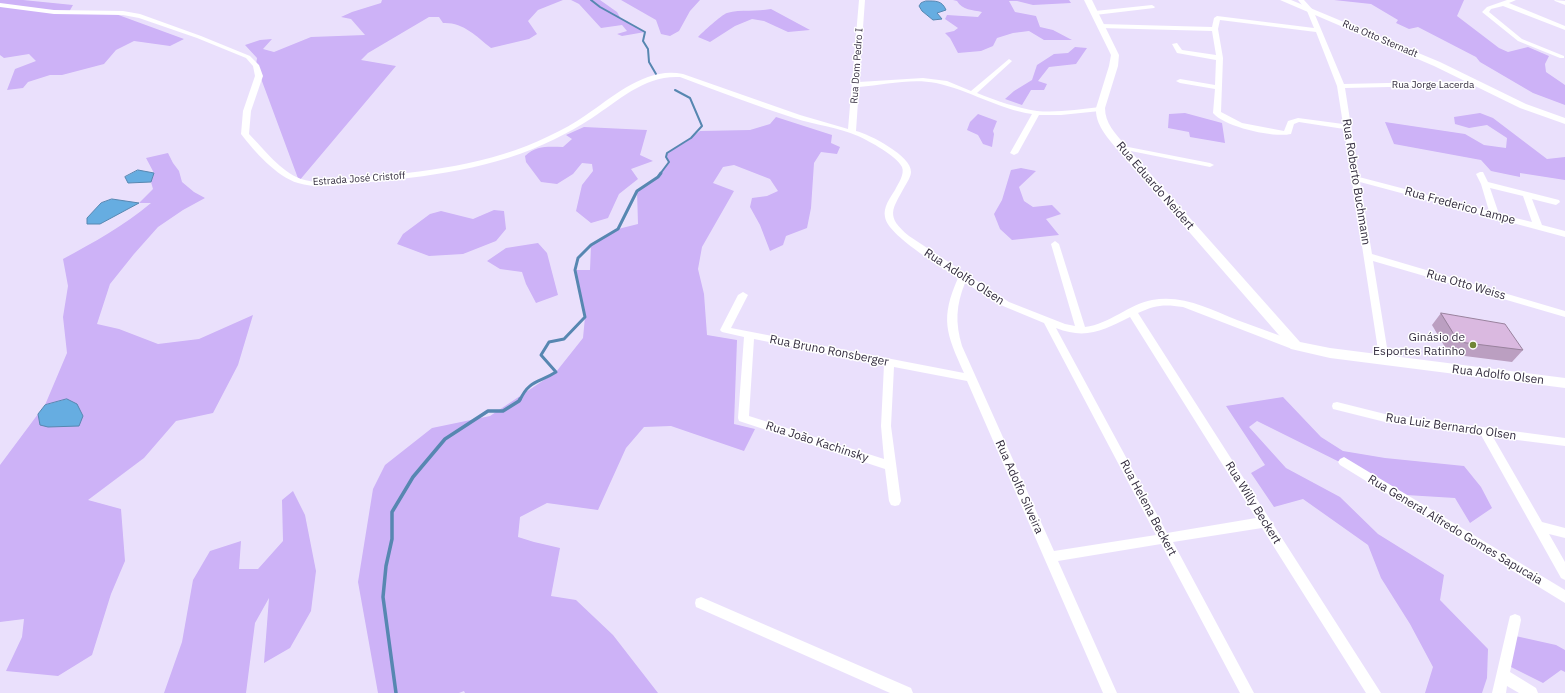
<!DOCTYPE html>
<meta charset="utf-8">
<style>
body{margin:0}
canvas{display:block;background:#eae0fc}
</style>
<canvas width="1565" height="693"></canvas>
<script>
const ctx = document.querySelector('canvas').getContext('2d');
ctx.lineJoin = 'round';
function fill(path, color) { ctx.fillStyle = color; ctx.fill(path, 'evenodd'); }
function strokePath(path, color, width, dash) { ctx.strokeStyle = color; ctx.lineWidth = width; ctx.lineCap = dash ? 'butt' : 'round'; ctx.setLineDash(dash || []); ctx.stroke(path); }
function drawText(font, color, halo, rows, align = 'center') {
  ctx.font = font + ' "IBM Plex Sans",sans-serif'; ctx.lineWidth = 3; ctx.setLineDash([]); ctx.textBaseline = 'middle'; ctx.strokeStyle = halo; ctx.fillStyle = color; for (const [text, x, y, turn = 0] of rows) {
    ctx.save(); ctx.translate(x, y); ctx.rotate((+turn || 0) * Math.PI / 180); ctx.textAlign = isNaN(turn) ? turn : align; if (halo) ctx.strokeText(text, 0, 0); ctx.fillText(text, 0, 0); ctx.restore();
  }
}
fill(new Path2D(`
 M0,0H23L73,5L69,12L113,13L184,39L170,46L134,41L116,50L104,64L62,75H50L28,82L23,88L7,90L15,69L36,61L29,54L4,58L0,55Z
 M382,0H563L538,10L528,21L537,34L529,39L491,48C476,36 463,22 443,23L439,17H429L368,53L361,60L396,66L299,181L256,65L257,58L245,45L260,40L272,39L263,49L274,52L311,37L365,35L351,19L341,17L352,12L381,3Z
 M571,0H600L617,12L621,19L645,32L622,36L617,34L627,31L622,25L601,28L579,4Z
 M621,0H700L690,11L679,31L670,36L661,34L656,20Z
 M953,0H1069L1071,3L1033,5L1017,1H1009L1015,12L1036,16L1040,27L1053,30L1072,40H1044L1029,31L1013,33L997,38L993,46L981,51L958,53L950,38L945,33L954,31L958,28L945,19L947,15L978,17L982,12C973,10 962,10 957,1Z
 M1334,0H1464L1457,16L1499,48L1508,52L1528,47L1549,56L1545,64L1546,72L1565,85V105L1533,93L1480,62L1476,57L1418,27L1409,29L1396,23L1398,20L1371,4Z
 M771,9L810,30L788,32L764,21L752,19L735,26L710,42L698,37C703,32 721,15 727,13C741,9 757,12 771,9Z
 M1075,47L1087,48L1076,64L1049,67L1038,81L1047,84L1044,90H1031L1022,105L1005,99L1014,91L1032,80L1037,65L1054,54L1068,53Z
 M1185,113L1222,123L1225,143L1190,137L1189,132L1168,128L1169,114Z
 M1480,113L1493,118L1547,159L1565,157V180L1520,173V177L1491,171L1481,160L1394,144L1385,122L1465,134L1484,145L1506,148L1507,138L1487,125L1469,128L1455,124L1454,117Z
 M978,114L997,121L993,131L994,134L992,147L983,144L978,135L967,130L970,122Z
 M776,117L832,135L831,143L840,147L837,154L821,152L814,163L811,208L807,228L786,236L783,245L770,251L760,225L750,207L752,198L767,196L778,191L770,179L734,165L723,167L713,183L734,191L702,247L698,269L704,294L707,335L737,340L734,424L755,429L744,451L671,426L644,427L626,448L598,510L547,503L520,517L518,537L534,542L560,548L551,596L576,600L613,635L658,693H465L464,691L459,693H378L358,582L373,489L385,465L432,428L490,416L556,372L583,338L585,317L575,270H590L591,245L618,229L638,224L637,191L658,177L669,162L666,157L667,153L686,142L700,131L750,130L770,124Z
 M584,127L647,130L640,155L653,161L631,169L638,179L619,194L608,218L591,223L576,211L582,185L593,171L592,164L582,163L573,174L557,184L541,182L526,162L525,156C537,145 548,147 563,147L572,139L566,135Z
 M168,153L173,163L179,171L182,182L194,192L205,198L183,210L158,227L134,254L110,284L97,324L119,329L158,344L199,339L253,315L238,365L213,413L176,421L144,458L88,500L121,509L125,561L111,594L92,655L58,676L6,671L22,637L24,619L0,622V465L38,414L40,425L67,399L45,405L67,353L63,317L68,286L63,259C94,242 124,226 151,203H139L153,189L151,182L154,173L146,158Z
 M1021,168L1036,171L1019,187L1024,201L1033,207L1052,205L1061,214L1046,219L1059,235L1012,240L1000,229L994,214L1002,200L1011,170Z
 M494,210L504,211L506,229L496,241L463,254L429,256L397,244L403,234L430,214L441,211L473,219Z
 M538,243L547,253L558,295L536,303L526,284L522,272L500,269L487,261L506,248Z
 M1283,397L1321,437L1343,451L1385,458L1464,466L1481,487L1492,508L1470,523L1455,498L1406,495L1257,421L1249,427L1286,468L1340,497L1378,534L1444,575L1440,600L1488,649L1487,678L1482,693H1425L1433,667L1410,624L1381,578L1368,545L1303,499L1274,507L1251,473L1265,465L1226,406Z
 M293,491L305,515L316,571L311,611L290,648L264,663L269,598L255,623L246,693H164L182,642L193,580L210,551L241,541L239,569H258L283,541L282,500Z
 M1511,635L1556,645L1565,650V672L1561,670L1543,683L1505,664Z`), '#cdb2f7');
const water = new Path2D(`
 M926,1C935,1 942,0 946,10L937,13L942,19L933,20L922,11L919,6L921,3Z
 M138,170L154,173L151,182L128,183L125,177Z
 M112,199L139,203L100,224H87V218L101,203Z
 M67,399L77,404L83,416L79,426L48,427L40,425L38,414L45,405Z`);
fill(water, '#66ade1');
strokePath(water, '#5787b1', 1);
strokePath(new Path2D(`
 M591,0L600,7L645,32L643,41L648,49L649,62L656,74
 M660,174L669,162L666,157L667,153L691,138L702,126L690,98L675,90`), '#5787b1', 2);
strokePath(new Path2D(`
 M520,400C529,380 539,383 556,372L541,355L549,342L564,339L585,317L575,270L578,258L591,245L618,229L637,191L658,177L661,173`), '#5787b1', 3);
strokePath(new Path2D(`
 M396,693L383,597L386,566L392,539V512L413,477L445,439L488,411H503L519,401L520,399`), '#5787b1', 3.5);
fill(new Path2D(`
 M859,0H865L859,82L923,78L947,81L971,91L1009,59L1012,61L1011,62L977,93C997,101 1017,108 1037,111C1058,113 1079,109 1100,107L1104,109L1100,111L1061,115H1039L1018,153L1014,155L1010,153L1032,114C998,109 969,90 936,83C911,78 884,85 859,87L856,131C869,134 912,156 911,172C911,176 907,183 905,186C892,210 885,216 909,236L1009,302L1065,324L1075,326L1051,244L1055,241L1059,244L1085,327C1110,324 1129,304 1152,300C1182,294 1210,309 1237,320C1258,328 1279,335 1300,343L1301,346L1300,349H1292L1183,307C1164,304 1155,305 1138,313L1381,693H1366L1262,528L1173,542L1254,693H1240L1161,544L1058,561L1117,693H1103L967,381L894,367L891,426L901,501L899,505L895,506L891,505L889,501L885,469L739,421L738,418L744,337L722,332L720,330L738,295L743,292L748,295L731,328L964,373C946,333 940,319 958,278C942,267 888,236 885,217C883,207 890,198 895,190C898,184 905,174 902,167C897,156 869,141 858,136C838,127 815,125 794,118C756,106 718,91 680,77C645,75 619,100 592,118C580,126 567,133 555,139C495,169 426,177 361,183C340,185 318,189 298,183C277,177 254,151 241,134L243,111L255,76L253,66L246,58L197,38L139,18L123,15L54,14L0,7V3L54,10L123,11L140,14L201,36L250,56L259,65L263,76L251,111L249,134C264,149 280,171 301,179C319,185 340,180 358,178C423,172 490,165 549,136C562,130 575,123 586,115C614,96 647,66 683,74L800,115L848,129ZM965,283L1003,306L1044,323L1156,535L1054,551L962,346C955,323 956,305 965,283ZM1130,317L1256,518L1167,533L1056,328C1086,340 1104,330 1130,317ZM754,339L884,365L881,426L884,459L749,416Z
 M1298,0H1304L1313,10L1344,84L1475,81L1479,83L1475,85L1345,88L1359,177L1489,211L1481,184L1476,174L1480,172H1483L1488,182L1559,200L1560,202L1556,205L1532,199L1542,225L1565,231V237L1360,182L1372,254L1565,311V317L1373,261L1389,360L1388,363H1380L1344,129L1299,122L1294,124L1291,134C1273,138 1225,127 1213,113L1215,89L1180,83L1176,81L1180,79L1215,85L1216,60L1177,53L1172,44L1177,43L1182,50L1216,55L1212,31L1101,28L1098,26L1101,24L1212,27L1214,18L1217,16L1314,28L1307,11ZM1220,20L1316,32L1337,86L1343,124L1298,118L1288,121L1284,131L1242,123L1221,112L1223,58L1218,29ZM1490,188L1523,196L1532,222L1499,214Z
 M1507,0H1516L1509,3L1565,26V30L1503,6L1491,9L1489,12L1522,39L1564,56V58H1560L1518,41L1482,12L1487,7Z
 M1554,0L1565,1V5L1555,1Z
 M1152,5L1155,7L1154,8L1095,15L1092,13L1095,11Z
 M1118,145L1210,163L1214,165L1210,167L1121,149H1118Z
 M1337,402L1385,414L1565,438V446L1493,437L1542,522L1565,528V538L1549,534L1565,562V580L1561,578L1481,435L1385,422L1333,409L1332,406L1333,403Z
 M1344,457L1565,590V603L1340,465L1338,462L1340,459Z
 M701,597L911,688L913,693H890L696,607L695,603L696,599Z
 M1515,614L1520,616L1521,620L1510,672L1536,688L1538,693H1519L1507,686L1506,693H1492L1509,620L1510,616Z`), '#fff');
fill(new Path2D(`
 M1084,0H1092L1119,55L1118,66L1105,108C1105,123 1115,133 1125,145L1300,342L1330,348L1565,378V388L1330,358L1291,349L1117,149C1107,137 1095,124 1096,108L1109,66L1111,55Z
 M1280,0H1291L1440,62L1526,104L1565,118V124L1520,108L1434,66Z`), '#fff');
fill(new Path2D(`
 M1441,313L1523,350L1512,362L1449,354L1432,325Z`), '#bb9fc1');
const building = new Path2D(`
 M1441,313L1505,324L1523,350L1459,342Z`);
fill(building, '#dab9e0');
strokePath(building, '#99829d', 1);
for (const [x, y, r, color] of [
 [1473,345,4,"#718636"]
]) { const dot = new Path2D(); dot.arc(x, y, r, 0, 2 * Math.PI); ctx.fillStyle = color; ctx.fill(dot); strokePath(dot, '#fff', 1.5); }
drawText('10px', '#352e40', '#fff', [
 ["Rua Otto Sternadt",1380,39,23],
 ["Rua Dom Pedro I",857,66,-86],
 ["Rua Jorge Lacerda",1433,85],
 ["Estrada José Cristoff",359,179,-4]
]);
drawText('12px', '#352e40', '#fff', [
 ["Rua Roberto Buchmann",1356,182,81],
 ["Rua Eduardo Neidert",1155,186,49],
 ["Rua Frederico Lampe",1460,206,15],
 ["Rua Adolfo Olsen",964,277,33],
 ["Rua Otto Weiss",1466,285,16],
 ["Rua Bruno Ronsberger",829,351,11],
 ["Rua Adolfo Olsen",1498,375,7],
 ["Rua Luiz Bernardo Olsen",1451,427,8],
 ["Rua João Kachinsky",817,442,18],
 ["Rua Adolfo Silveira",1019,487,66],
 ["Rua Willy Beckert",1253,503,58],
 ["Rua Helena Beckert",1148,508,62],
 ["Rua General Alfredo Gomes Sapucaia",1455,530,31]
]);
drawText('12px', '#352e40', '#fff', [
 ["Ginásio de",1465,338],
 ["Esportes Ratinho",1465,352]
], 'right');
</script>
